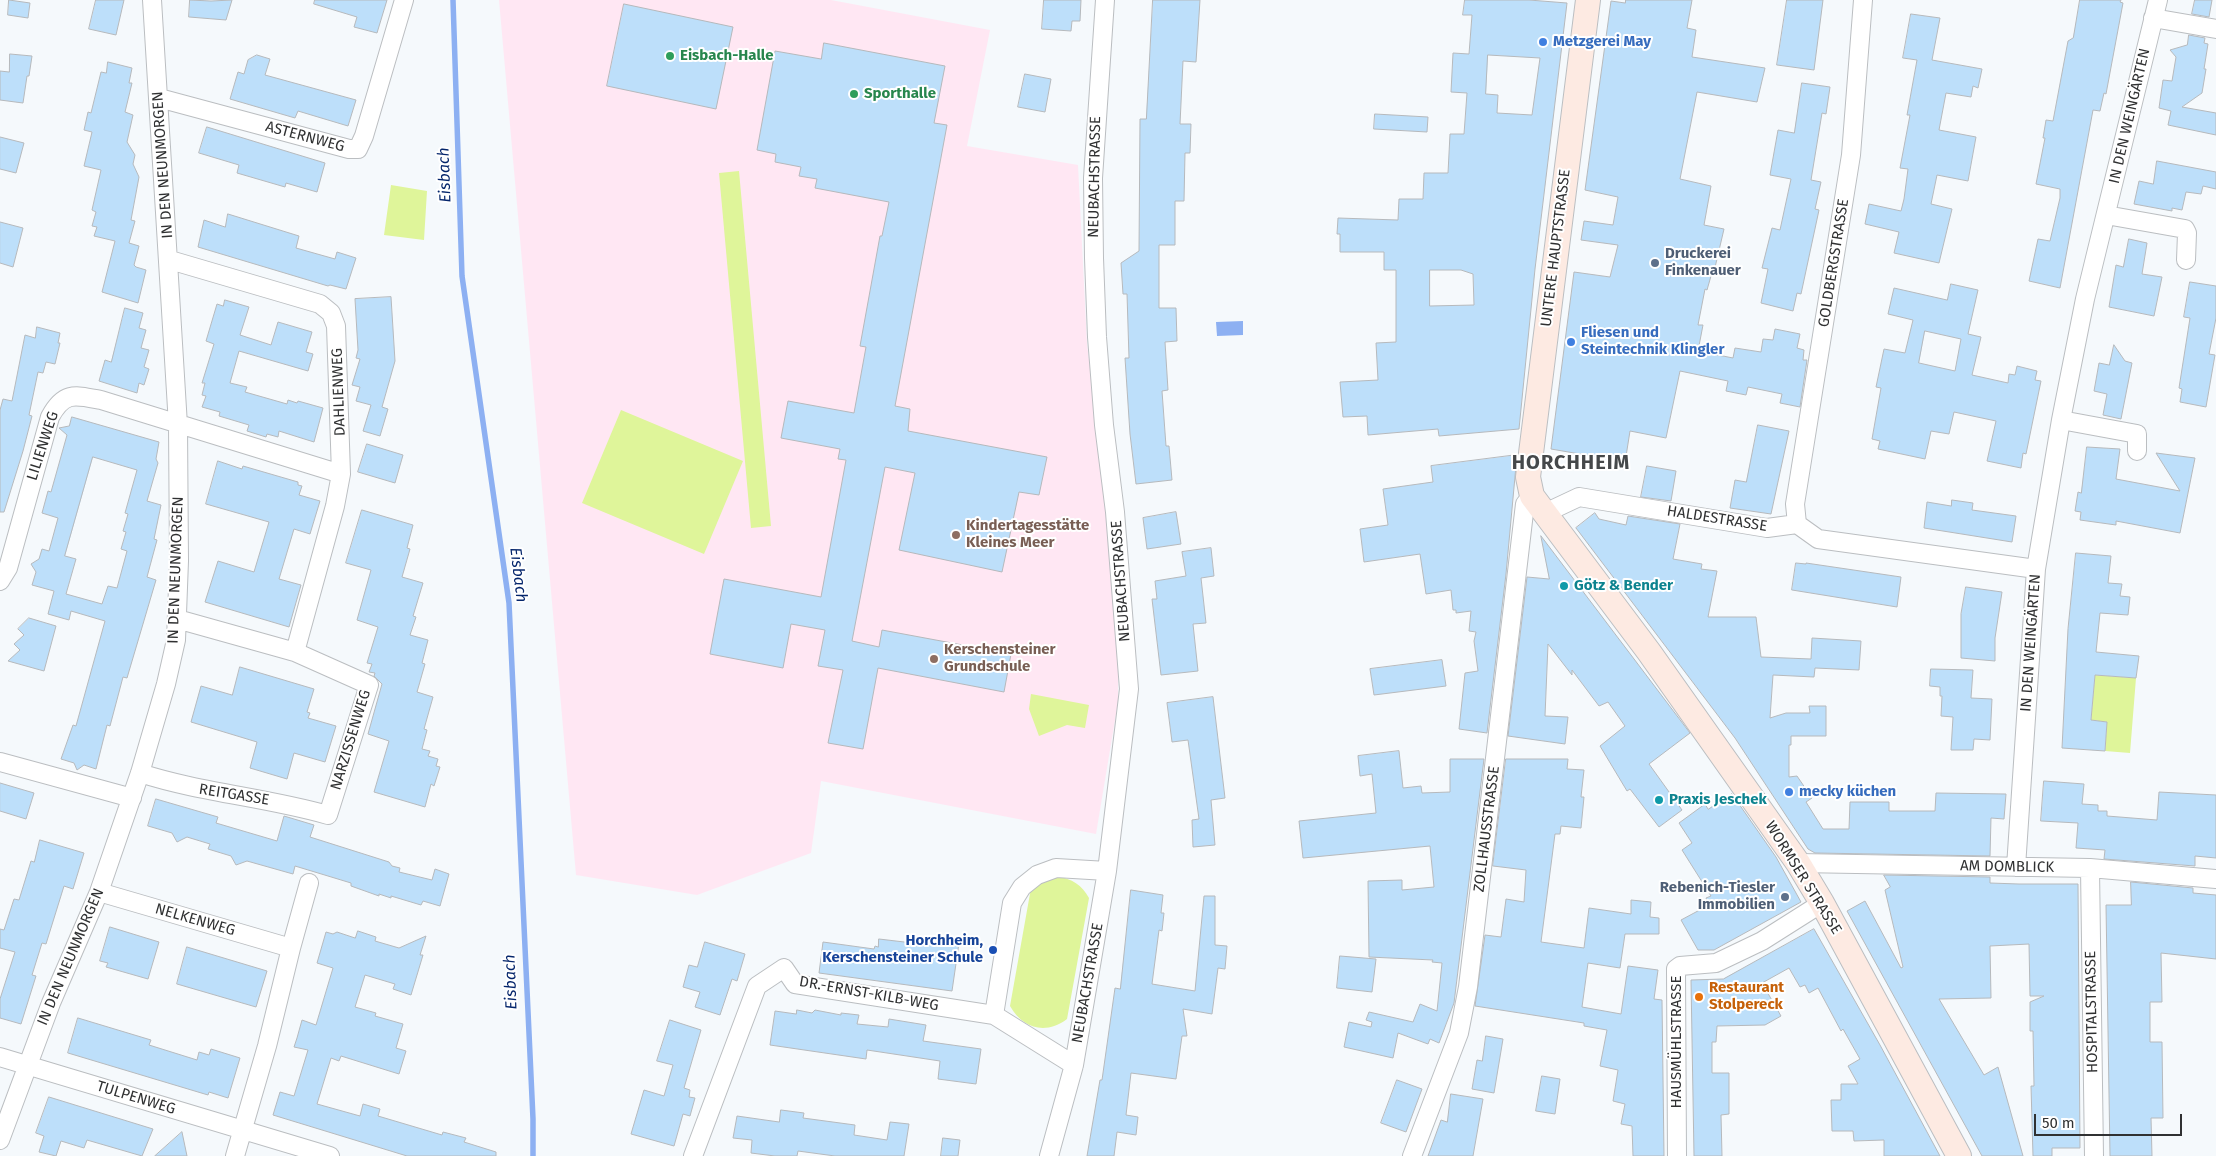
<!DOCTYPE html>
<meta charset="utf-8">
<style>
body{margin:0}
#map{position:relative;width:2216px;height:1156px;overflow:hidden;background:#f5f9fc;font-family:"Fira Sans",sans-serif}
canvas{display:block}
.scale{position:absolute;left:2034px;top:1114px;width:148px;height:22px;box-sizing:border-box;border:2px solid #303132;border-top:0;padding-left:6px;font-size:15px;line-height:18px;white-space:nowrap;color:#303132;-webkit-text-stroke:4px #fff;paint-order:stroke}
</style>
<div id="map">
<canvas width="2216" height="1156"></canvas>
<div class="scale">50 m</div>
</div>
<script>
const ctx = document.querySelector('canvas').getContext('2d');
ctx.lineJoin = 'round';
function fill(path, color) { ctx.fillStyle = color; ctx.fill(path, 'evenodd'); }
function strokePath(path, color, width, dash) { ctx.strokeStyle = color; ctx.lineWidth = width; ctx.lineCap = dash ? 'butt' : 'round'; ctx.setLineDash(dash || []); ctx.stroke(path); }
function drawText(font, color, halo, rows, align = 'center') {
  ctx.font = font + ' "Fira Sans",sans-serif'; ctx.lineWidth = 4; ctx.setLineDash([]); ctx.textBaseline = 'middle'; ctx.strokeStyle = halo; ctx.fillStyle = color; for (const [text, x, y, turn = 0] of rows) {
    ctx.save(); ctx.translate(x, y); ctx.rotate((+turn || 0) * Math.PI / 180); ctx.textAlign = isNaN(turn) ? turn : align; if (halo) ctx.strokeText(text, 0, 0); ctx.fillText(text, 0, 0); ctx.restore();
  }
}
fill(new Path2D(`
 M499,0H831L990,30L967,146L1078,165L1087,344L1119,599L1118,702L1096,834L821,781L811,853L697,895L576,875Z`), '#ffe7f3');
fill(new Path2D(`
 M739,171L771,526L751,528L719,173Z
 M391,185L427,191L424,240L384,235Z
 M621,410L743,461L704,554L582,503Z
 M2095,675L2136,678L2130,753L2105,751L2107,722L2091,720Z
 M1031,694L1089,705L1085,728L1067,725L1039,736L1029,709Z
 M1057,876C1072,879 1082,885 1089,898L1067,1019C1046,1035 1023,1029 1010,1006L1031,888L1039,881Z`), '#dff59a');
fill(new Path2D(`
 M1243,321V335L1217,336L1216,322Z`), '#8db0f2');
strokePath(new Path2D(`
 M453,0L462,276L509,603L533,1119V1156`), '#8db0f2', 5.5);
const building = new Path2D(`
 M9,0L30,3L28,18L8,15Z
 M96,0H124L116,35L89,29Z
 M190,0L211,1L232,0L226,20L189,17Z
 M315,0H387L377,33L354,27L357,17L314,4Z
 M1044,0H1081L1080,21H1072L1071,31L1042,29Z
 M1153,0H1200L1196,62L1183,61L1180,124H1191L1190,153H1185L1184,201H1175V245H1159V308H1176L1177,341L1165,342L1168,390L1162,391L1166,446H1169L1172,480L1136,484L1130,434L1125,358H1129L1127,294H1123L1121,263L1139,251L1140,119H1146Z
 M1465,0H1529L1567,3L1535,269L1519,429L1439,436L1438,429L1368,435L1367,416L1343,417L1340,382L1378,380L1376,343L1396,342V270H1384V252H1340V234H1337L1338,218L1398,220L1399,199H1423L1424,173H1448L1450,134H1464L1467,93L1451,92L1453,53L1469,54L1472,15H1463ZM1488,55L1540,58L1532,115L1497,113L1498,95L1486,94ZM1430,270H1461L1473,274L1474,305L1430,306Z
 M1626,0H1692L1687,28L1696,30L1692,57L1765,68L1757,102L1697,92L1680,179L1711,186L1704,225L1724,229L1713,276H1711L1707,290L1705,289L1698,325H1703L1698,351L1733,358L1735,348L1761,352L1763,339L1773,340L1775,329L1800,334L1797,348L1804,350L1803,360H1807L1800,407L1780,403L1782,394L1748,387L1746,395L1726,391L1728,381L1680,371L1666,438L1630,431L1624,469L1602,465L1603,458L1551,449L1574,272L1610,277L1618,245L1581,240L1584,221L1613,225L1618,197L1585,190L1611,1L1625,3Z
 M1787,0H1823L1814,70L1777,65Z
 M2080,0H2121L2120,2L2123,3L2106,94L2104,93L2100,111L2093,110L2060,288L2029,281L2038,239L2050,241L2060,198V189L2036,184L2045,138H2043L2046,120L2053,121L2068,41L2073,38Z
 M2195,0H2212L2209,17L2192,14Z
 M624,4L733,27L716,109L607,86Z
 M1911,14L1940,18L1932,60L1982,69L1978,88L1973,86L1971,97L1946,93L1939,130L1976,137L1968,181L1937,175L1931,204L1952,209L1939,263L1894,253L1899,232L1865,224L1869,204L1901,211L1904,199L1908,169L1900,168L1910,115H1907L1917,60L1903,58Z
 M2189,35L2205,38L2204,43L2208,44L2204,69H2206L2202,93L2182,107L2216,113V135L2168,125L2171,111L2159,108L2163,80L2172,81L2176,57L2170,50L2187,45Z
 M824,43L945,66L934,123L947,125L895,406L910,409L908,431L1047,457L1039,495L1019,492L1002,572L899,550L915,473L885,467L852,641L879,647L882,630L1011,654L1004,692L878,668L863,749L828,743L843,670L818,666L825,630L791,624L783,668L710,654L724,579L821,597L846,460L838,459L840,449L781,438L788,401L854,413L866,347L860,346L880,236H882L889,202L815,188L817,179L799,176L801,167L775,162L776,154L757,150L775,51L821,59Z
 M10,54L32,56L29,76H27L23,103L0,100V71L9,72Z
 M257,55L270,59L265,75L356,100L348,126L298,111L295,118L230,99L238,72L244,74L248,60Z
 M108,62L132,68L129,83H132L125,112L133,115L127,142L135,155L133,164L139,177L131,220L135,221L129,243L139,246L134,265L136,267L146,270L138,303L102,292L115,241L94,236L97,227L92,226L96,212L92,210L101,170L84,166L92,132L84,130L88,112L91,113L101,72L106,73Z
 M1025,74L1051,79L1045,112L1018,107Z
 M1802,83L1830,87L1826,114L1822,113L1811,180L1821,182L1815,209L1819,210L1801,294L1797,293L1793,311L1761,303L1768,269L1762,268L1772,228L1780,230L1791,179L1770,175L1778,130L1794,133Z
 M1375,114L1428,117L1427,132L1374,129Z
 M207,127L325,163L317,192L286,183L285,187L237,173L239,165L199,153Z
 M0,137L24,143L16,173L0,169Z
 M2157,161L2216,172V189L2203,186L2201,194L2186,192L2182,210L2172,208V211L2134,204L2139,181L2153,184Z
 M228,214L299,236L296,248L335,259L337,252L356,258L346,289L330,285L328,286L198,247L204,220L225,227Z
 M0,222L23,228L13,267L0,263Z
 M2129,239L2147,243L2142,274L2162,277L2154,316L2109,307L2116,265L2123,267Z
 M2190,282L2216,286V318L2209,354L2215,355L2206,407L2180,402L2182,389L2179,388L2190,318L2184,317Z
 M1951,284L1978,290L1968,334L1981,337L1972,375L2008,383L2009,374L2015,375L2017,366L2037,371L2035,380L2041,381L2026,454L2023,453L2021,468L1987,461L1996,421L1954,412L1949,434L1931,431L1925,459L1878,449L1880,441L1872,439L1881,388L1876,387L1884,349L1905,353L1913,320L1888,314L1894,288L1947,300ZM1925,331L1961,339L1955,371L1919,363Z
 M391,297L395,361L382,407L388,409L380,436L363,431L371,405L356,401L360,387L352,385L360,359L356,358L358,350L355,299Z
 M225,300L249,307L240,335L271,345L278,322L312,332L306,352L313,354L308,371L239,351L230,383L247,387L245,392L287,404L288,400L297,403L298,401L323,408L314,442L279,431L278,437L267,434L266,437L247,431L249,425L219,416L220,412L202,407L206,396L202,395L205,383H202L214,344L206,341L217,304L223,306Z
 M125,308L143,313L139,328L146,330L141,348L149,350L144,367L149,369L144,385L139,383L137,393L99,381L105,360L111,362Z
 M37,327L60,333L58,343H60L55,364L46,362L43,373L38,372L29,415L32,416L23,451L4,512H0V410L3,399L12,401L25,335L35,338Z
 M2114,345L2125,361L2132,363L2121,419L2103,415L2107,394L2094,391L2099,363L2109,365Z
 M72,417L159,442L156,459L158,463L147,501L161,505L154,539L157,540L147,577L156,580L127,678L123,677L110,726L107,725L96,769L84,765L77,770L74,763L61,759L73,725L76,726L105,621L71,611L69,620L48,614L54,591L32,585L36,572L31,564L39,559L42,549L49,551L58,518L42,513L48,491L51,492L67,435L59,428L69,426ZM93,457L137,470L125,513L128,514L123,531L126,532L121,549L127,551L117,588L108,586L102,604L66,594L76,559L65,556Z
 M1758,425L1789,431L1771,514L1730,508L1735,480L1746,482Z
 M367,444L403,455L395,483L358,472Z
 M2087,447L2120,449L2116,479L2180,491L2156,453L2195,458L2180,533L2116,521V525L2080,520L2081,512L2075,511L2078,492L2081,493Z
 M1517,455L1506,574L1487,733L1459,729L1465,673L1478,671L1474,641L1476,632L1469,631L1471,611L1456,613V610H1453L1451,590L1426,594L1420,554L1364,562L1360,529L1388,525L1383,489L1433,482L1431,466Z
 M218,461L242,469L243,466L298,482V485L302,486L299,495L320,501L310,534L294,529L279,579L301,585L289,627L205,602L218,561L254,572L269,522L206,504Z
 M1647,466L1676,471L1671,501L1641,497Z
 M1952,500L1973,503L1972,510L2016,516L2012,542L1924,528L1927,502L1951,506Z
 M362,510L413,525L407,548L410,549L402,577L423,583L413,616L416,617L410,635L428,640L422,663L425,664L417,692L433,697L424,729L427,730L422,749L430,751L428,756L438,759L436,766L440,767L434,786L431,784L425,807L374,792L389,741L368,734L382,684L374,676L375,673L369,672L372,664L367,663L378,627L357,620L371,570L346,563Z
 M1176,512L1181,544L1147,549L1143,518Z
 M1595,513L1599,519L1626,525L1628,516L1680,524L1673,559L1702,564L1701,569L1717,571L1708,617H1756L1761,657L1811,659L1812,638L1861,641L1859,670L1815,668L1814,677L1773,675L1770,718L1786,713H1810L1809,706H1826V736H1791V745H1789V777L1797,776L1812,798L1806,802L1823,829H1849L1850,802H1889V811H1935L1936,793L2006,794L2004,819L1991,818L1990,856L1815,853L1808,849L1735,738L1576,528Z
 M1541,536L1690,733L1649,764L1682,810L1659,827L1630,789L1627,791L1600,746L1625,726L1608,702L1599,706L1572,670V675L1548,644L1545,716L1568,717L1565,744L1508,736L1527,577L1549,579Z
 M1211,548L1214,576L1201,578L1206,623L1193,624L1198,671L1161,675L1152,599H1157L1155,581L1186,576L1182,552Z
 M2076,553L2111,556L2108,583L2122,584L2120,596L2130,597L2128,615L2100,613L2096,652L2139,656L2136,678L2095,675L2091,720L2107,722L2105,751L2062,748L2068,629Z
 M1796,563L1806,564V563L1901,577L1897,607L1792,590Z
 M1966,587L2002,592L1995,638V661L1961,658V614Z
 M29,618L56,626L44,671L8,661L20,650L14,644L24,635L18,629Z
 M1442,660L1446,686L1374,695L1370,669Z
 M240,667L314,689L307,712L310,713L308,718L336,726L325,762L294,753L287,779L250,768L257,742L191,722L201,686L232,695Z
 M1931,669L1973,670L1971,698L1992,699L1990,740L1974,739L1973,750H1951L1953,717L1941,716L1942,696H1940V687L1930,686Z
 M1213,697L1225,798L1211,800L1215,845L1193,847L1192,820L1199,819L1188,740L1172,742L1167,703Z
 M1399,751L1403,788L1421,786L1422,793L1450,792V759H1484L1454,1003L1439,1043L1430,1039L1428,1044L1398,1033L1393,1058L1344,1047L1349,1022L1371,1027L1372,1022L1366,1020L1369,1012L1413,1022L1420,1004L1437,1011L1442,963L1432,962L1433,960L1369,957L1368,881L1402,880V890L1434,887L1430,846L1303,858L1299,821L1376,813L1372,774L1360,776L1358,756Z
 M1506,759H1568L1567,769L1584,770L1581,797H1584L1581,828L1561,826L1560,834H1555L1541,942L1584,948L1589,908L1631,914V900L1651,902L1650,917L1659,918V934H1625L1620,968L1588,963L1582,1007L1621,1014L1628,966L1658,970L1654,999L1662,1000L1664,1156H1633L1632,1126L1621,1124L1625,1104L1613,1101L1618,1070L1600,1066L1607,1030L1584,1026V1023L1475,1006L1485,935L1501,937L1506,899L1524,902L1526,870L1493,866Z
 M2044,781L2084,784L2082,804L2098,805V811H2107V816L2157,820L2159,792L2216,795V858L2195,856V866L2104,859L2105,850L2076,848L2078,823L2041,821Z
 M0,783L34,793L26,819L0,811Z
 M1732,794L1776,857L1801,902L1714,950H1698L1681,920L1709,905L1706,898L1711,896L1682,850L1692,843L1679,823L1705,804L1708,809Z
 M156,799L218,817L216,823L277,841L284,816L314,825L310,837L389,862L392,866L400,868L399,872L432,880L435,869L449,874L440,906L423,901L421,905L391,896V898L379,894V896L351,886V883L295,866L293,874L247,861L236,865L231,856L208,849L210,844L187,837L177,842L172,833L148,826Z
 M40,840L84,853L73,889L64,886L46,944L42,943L32,975L36,976L21,1024L0,1018V999L15,952L0,948V929L4,930L14,899L19,900L31,861L34,862Z
 M1884,875L1990,877V883L2019,884H2078L2080,1148H2052V1156H2033L2031,1086H2034L2033,1031H2030V1002L2044,996H2030L2029,944L1990,946L1991,998L1939,999L1984,1075L1998,1067L2023,1156H1982L1847,911L1865,901L1901,968L1903,967L1885,890L1890,887Z
 M2131,882L2193,888V893L2216,895V959L2161,953L2162,1002H2150V1042H2162L2163,1118H2151L2152,1156H2110L2106,905H2131Z
 M1131,890L1163,895L1161,913H1164L1162,931L1159,930L1152,984L1195,991L1204,896H1215V945L1227,946L1225,969L1218,968L1212,1014L1183,1009L1187,1036H1182L1176,1079L1131,1073L1126,1115L1138,1117L1136,1135L1117,1132L1114,1156H1087L1100,1080H1102L1115,988L1120,989Z
 M110,927L159,942L148,979L106,967L108,963L100,961Z
 M1814,929L1880,1045L1940,1156H1884V1140L1854,1141L1853,1131H1832L1831,1100H1841V1084H1858L1848,1066L1860,1059L1843,1029L1841,1031L1818,988L1809,993L1805,985L1800,987L1789,968L1762,983L1781,1016L1765,1025L1717,1026L1716,1042H1712V1073H1729V1114L1721,1115L1722,1156H1694L1691,980L1723,979Z
 M358,931L376,937L375,941L399,948L426,936L420,955H423L411,995L393,989L395,984L365,975L355,1007L376,1013L375,1016L403,1024L396,1048L406,1051L399,1074L341,1056L339,1061L331,1058L317,1104L360,1116L363,1104L380,1109L378,1116L442,1135L443,1132L466,1138L464,1142L496,1152V1156H407L273,1115L280,1092L294,1096L308,1050L294,1047L297,1038L302,1020L316,1025L333,968L317,963L326,932L333,934L337,932L355,938Z
 M879,939L938,946L939,940L959,943L952,991L819,973L823,942L874,949L875,946L878,947Z
 M705,942L745,954L737,981L732,979L720,1015L695,1007L700,992L683,987L689,965L697,967Z
 M187,947L267,971L256,1007L177,984Z
 M1340,956L1376,959L1372,992L1337,988Z
 M797,1010L812,1013L815,1010L841,1015V1013L859,1015L857,1024L888,1027L889,1019L926,1025L923,1041L981,1049L976,1084L938,1079L940,1061L867,1050L866,1059L770,1045L775,1011L796,1014Z
 M78,1018L151,1040L149,1045L197,1060L199,1052L209,1055L211,1049L240,1058L228,1098L209,1092L208,1095L68,1053Z
 M670,1020L701,1030L684,1088L690,1090L689,1097L695,1098L690,1116L683,1114L674,1146L631,1134L644,1090L664,1096L673,1065L657,1061Z
 M1486,1036L1503,1039L1494,1093L1472,1089L1477,1060L1482,1061Z
 M1542,1076L1560,1079L1555,1114L1536,1111Z
 M1397,1080L1422,1089L1406,1132L1381,1123Z
 M1451,1094L1483,1099L1473,1156H1428L1441,1120L1447,1122Z
 M49,1097L153,1129L142,1156L87,1140L84,1148L61,1141L56,1156L39,1152L44,1136L36,1133Z
 M781,1110L804,1113L803,1118L855,1125L854,1135L887,1140L890,1122L909,1124L904,1156H835L798,1151L797,1156H775L751,1153L752,1140L733,1138L737,1116L779,1122Z
 M182,1132L187,1156H155Z
 M943,1138L960,1140L958,1156H941Z`);
fill(building, '#bddffa');
strokePath(building, '#b6b9bc', 1);
const minor = new Path2D(`
 M2153,18L2216,29
 M159,98L349,149H358L364,136L404,0
 M2106,215L2185,229L2187,233L2186,260
 M170,260L320,304L331,313L336,326L341,474L335,506L295,652
 M2061,420L2137,434V451
 M1545,513L1579,497L1767,528L1797,524L1818,539L2036,569
 M1797,524L1795,504L1851,155L1863,0
 M0,581L8,568L50,417C64,391 75,395 101,400L341,474
 M0,762L132,798
 M140,773C202,793 265,797 328,815L369,685L295,652L177,619
 M1798,863L2090,868L2216,879
 M2016,867L2036,569L2061,420L2085,299L2158,0
 M2090,868L2094,1156
 M99,892L291,948L267,1046L235,1156
 M291,948L309,883
 M994,1015L1012,903L1022,887L1037,875L1056,868L1107,871
 M0,1057L330,1156
 M0,1140L51,1003L99,892L140,773L166,684L176,640L179,561L178,425L152,0
 M693,1156L757,986L784,968L795,984L994,1015L1074,1065
 M1049,1156L1074,1065L1107,871L1129,689L1115,512L1104,425L1097,337L1094,258L1093,178L1105,0
 M1412,1156L1459,1033L1468,987L1525,504L1532,496
 M1677,1156L1676,969L1680,966L1716,963L1762,941L1822,903`);
const secondary = new Path2D(`
 M1588,0L1528,477L1532,496L1649,652L1798,863L1822,903L1959,1156`);
strokePath(minor, '#bbbec1', 20);
strokePath(secondary, '#bbbec1', 26);
strokePath(minor, '#fff', 18);
strokePath(secondary, '#fdeae2', 24);
for (const [x, y, r, color] of [
 [1543,42,5,"#3f7fe0"],
 [670,56,5,"#2e9e5b"],
 [854,94,5,"#2e9e5b"],
 [1655,263,5,"#5c6f8a"],
 [1571,342,5,"#3f7fe0"],
 [956,535,5,"#8d6e63"],
 [1564,586,5,"#0f9aa8"],
 [934,659,5,"#8d6e63"],
 [1789,792,5,"#3f7fe0"],
 [1659,800,5,"#0f9aa8"],
 [1785,897,5,"#5c6f8a"],
 [993,950,5,"#1a4fb4"],
 [1699,997,5,"#e8710a"]
]) { const dot = new Path2D(); dot.arc(x, y, r, 0, 2 * Math.PI); ctx.fillStyle = color; ctx.fill(dot); strokePath(dot, '#fff', 2); }
drawText('bold 15px', '#366cbe', '#fff', [
 ["Metzgerei May",1553,42],
 ["Fliesen und",1581,333],
 ["Steintechnik Klingler",1581,350],
 ["mecky küchen",1799,792]
], 'left');
drawText('bold 15px', '#27864d', '#fff', [
 ["Eisbach-Halle",680,56],
 ["Sporthalle",864,94]
], 'left');
drawText('15px', '#303132', '#fff', [
 ["IN DEN WEINGÄRTEN",2130,116,-77],
 ["ASTERNWEG",305,137,15],
 ["IN DEN NEUNMORGEN",163,165,-94],
 ["NEUBACHSTRASSE",1095,177,-89],
 ["UNTERE HAUPTSTRASSE",1556,248,-83],
 ["GOLDBERGSTRASSE",1834,263,-81],
 ["DAHLIENWEG",339,392,-92],
 ["LILIENWEG",43,446,-72],
 ["HALDESTRASSE",1717,519,9],
 ["IN DEN NEUNMORGEN",176,570,-88],
 ["NEUBACHSTRASSE",1121,581,-94],
 ["IN DEN WEINGÄRTEN",2031,643,-86],
 ["NARZISSENWEG",351,740,-73],
 ["REITGASSE",234,795,9],
 ["ZOLLHAUSSTRASSE",1487,829,-83],
 ["AM DOMBLICK",2007,867,1],
 ["WORMSER STRASSE",1803,878,58],
 ["NELKENWEG",195,920,16],
 ["IN DEN NEUNMORGEN",71,957,-67],
 ["NEUBACHSTRASSE",1088,983,-80],
 ["DR.-ERNST-KILB-WEG",869,994,10],
 ["HOSPITALSTRASSE",2092,1012,-91],
 ["HAUSMÜHLSTRASSE",1677,1042,-90],
 ["TULPENWEG",136,1098,17]
]);
drawText('bold 15px', '#4e5e75', '#fff', [
 ["Druckerei",1665,254],
 ["Finkenauer",1665,271],
 ["Rebenich-Tiesler",1775,888,"right"],
 ["Immobilien",1775,905,"right"]
], 'left');
drawText('bold 15px', '#785e54', '#fff', [
 ["Kindertagesstätte",966,526],
 ["Kleines Meer",966,543],
 ["Kerschensteiner",944,650],
 ["Grundschule",944,667]
], 'left');
drawText('bold 15px', '#0d838f', '#fff', [
 ["Götz & Bender",1574,586],
 ["Praxis Jeschek",1669,800]
], 'left');
drawText('bold 15px', '#164399', '#fff', [
 ["Horchheim,",983,941],
 ["Kerschensteiner Schule",983,958]
], 'right');
drawText('bold 15px', '#c56008', '#fff', [
 ["Restaurant",1709,988],
 ["Stolpereck",1709,1005]
], 'left');
drawText('italic 16px', '#04256b', '#fff', [
 ["Eisbach",445,175,-92],
 ["Eisbach",518,575,83],
 ["Eisbach",511,982,-92]
]);
ctx.letterSpacing = '1px';
drawText('bold 20px', '#45484a', '#fff', [
 ["HORCHHEIM",1571,463]
]);
ctx.letterSpacing = '0px';
</script>
